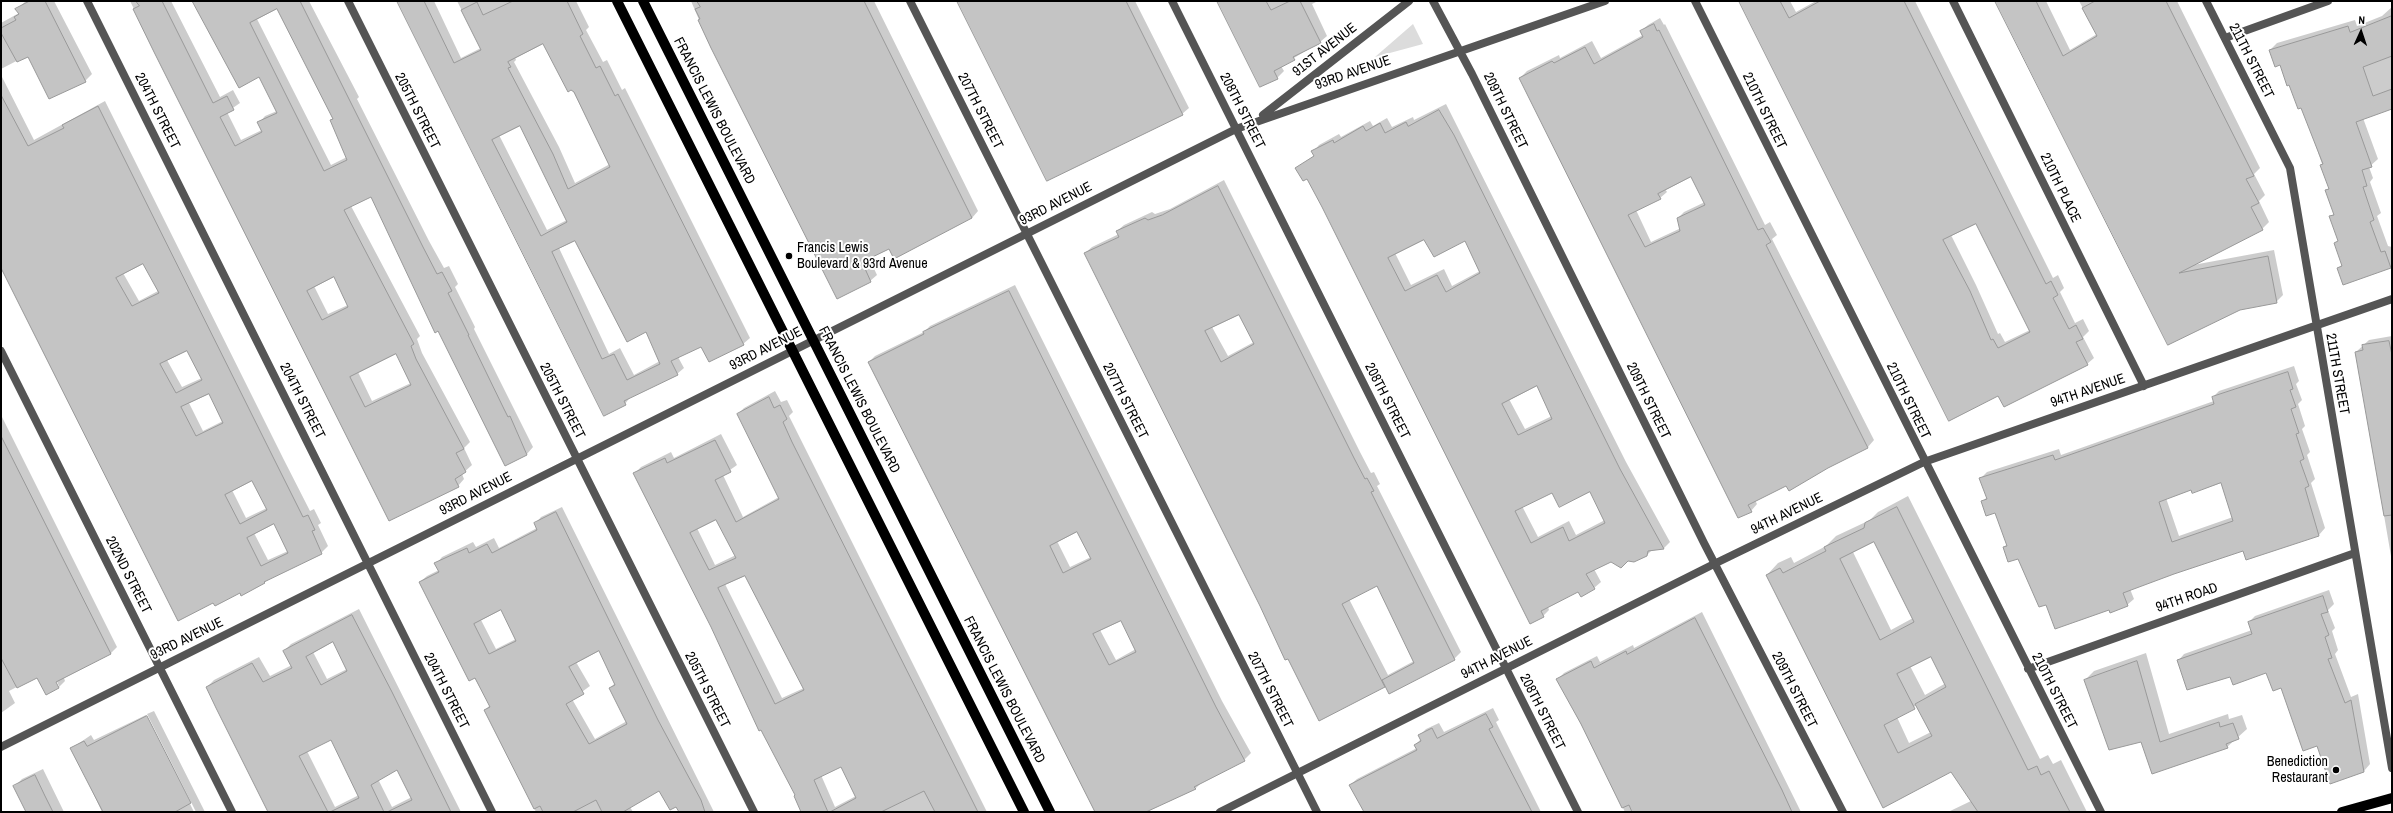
<!DOCTYPE html>
<style>
body{margin:0}
#map{position:relative;width:2393px;height:813px;overflow:hidden;background:#fff;font-family:"Archivo Narrow",sans-serif}
canvas{display:block}
.frame{position:absolute;inset:0;border:2px solid #000;pointer-events:none}
.north{position:absolute;left:2341px;top:12px;width:40px;height:40px;-webkit-text-stroke:3px #fff;paint-order:stroke;rotate:3deg;font-size:11px;font-weight:700;line-height:16px;text-align:center;color:#000}
.north::after{content:'';display:block;margin:auto;width:14px;height:18px;background:#000;clip-path:polygon(50% 0,100% 100%,50% 72%,0 100%)}
</style>
<div id="map">
<canvas width="2393" height="813"></canvas>
<div class="frame"></div>
<div class="north">N</div>
</div>
<script>
const ctx = document.querySelector('canvas').getContext('2d');
ctx.lineJoin = 'round';
function fill(path, color) { ctx.fillStyle = color; ctx.fill(path, 'evenodd'); }
function strokePath(path, color, width, dash) { ctx.strokeStyle = color; ctx.lineWidth = width; ctx.lineCap = dash ? 'butt' : 'round'; ctx.setLineDash(dash || []); ctx.stroke(path); }
function drawText(font, color, halo, rows, align = 'center') {
  ctx.font = font + ' "Archivo Narrow",sans-serif'; ctx.lineWidth = 4; ctx.setLineDash([]); ctx.textBaseline = 'middle'; ctx.strokeStyle = halo; ctx.fillStyle = color; for (const [text, x, y, turn = 0] of rows) {
    ctx.save(); ctx.translate(x, y); ctx.rotate((+turn || 0) * Math.PI / 180); ctx.textAlign = isNaN(turn) ? turn : align; if (halo) ctx.strokeText(text, 0, 0); ctx.fillText(text, 0, 0); ctx.restore();
  }
}
fill(new Path2D(`
 M1413,24L1423,44L1375,57Z`), '#dcdcdc');
fill(new Path2D(`
 M26,1H54L92,74L85,81L28,55L1,69V23L19,13L17,9Z
 M130,1H171L220,97L233,90L240,103L227,112L241,140L262,130L259,123L265,116L277,111L260,76L196,1H309L359,97L357,99L429,241L444,268L449,266L458,284L455,287L475,327L474,329L533,447L527,454L505,464L371,196L351,206L420,336L417,339L422,353L470,442L464,448L472,465L462,474L464,479L458,486L389,519ZM278,8L333,118L331,120L347,157L331,165L257,19ZM335,276L348,305L328,314L314,286ZM396,352L411,383L372,401L358,372Z
 M398,1H434L461,58L481,48L457,1H576L589,27L586,30L603,62L607,60L622,90L625,88L750,338L743,344L702,346L678,357L684,368L677,374L631,396L625,404ZM543,42L572,89L610,164L575,183L559,147L514,62L516,60L515,57ZM520,125L567,220L547,230L499,135ZM576,240L646,331L660,361L634,375L620,348L609,354L559,248Z
 M691,1H874L978,211L972,218L890,247L869,258L877,275L870,281L711,48Z
 M958,1H1135L1189,108L1182,114Z
 M1219,1H1318L1312,4L1327,36L1320,42L1281,66L1284,71L1277,78Z
 M1745,1H1790L1796,12L1816,1H1915L2053,278L2058,275L2064,288L2060,292L2075,323L2083,319L2089,331L2083,337L2094,358L2087,364L1998,395ZM1977,223L2030,330L2005,342L2000,333L1998,334L1976,285L1951,235Z
 M1996,1H2046L2070,50L2097,34L2079,1H2177L2260,168L2254,174L2265,195L2259,201L2269,222L2262,229L2193,265L2274,250L2283,295L2276,302L2240,309L2169,344Z
 M2392,7V108L2363,118L2378,159L2369,167L2373,178L2370,182L2381,213L2377,216L2388,246L2392,247V266L2390,267L2338,268L2343,264L2335,243L2339,240L2331,217L2334,213L2326,191L2330,187L2302,106L2280,64L2270,50L2277,43L2355,20L2357,26L2382,16Z
 M1660,18L1664,25L1665,24L1765,225L1770,222L1777,235L1772,239L1874,440L1868,447L1755,500L1757,504L1751,511L1520,78L1527,71L1559,55L1560,58L1592,41L1601,58L1643,35L1641,31L1648,25ZM1692,176L1705,202L1684,212L1678,218L1681,228L1651,242L1636,210L1660,198L1667,192L1665,189Z
 M1,75L34,140L105,101L284,460L310,511L314,509L321,523L318,525L328,546L321,553L269,578L264,583L1,266ZM144,263L158,291L139,301L123,273ZM187,349L202,378L182,387L167,360ZM209,392L223,421L203,431L189,403ZM252,479L267,508L246,518L232,490ZM274,523L288,551L268,560L254,533Z
 M1446,104L1626,462L1670,542L1664,548L1652,550L1647,555L1628,560L1611,561L1594,569L1601,582L1594,588L1579,591L1548,607L1549,610L1543,616L1308,177L1297,168L1315,155L1313,152L1319,145L1339,134L1341,137L1370,121L1373,126L1387,118L1392,127L1413,117L1414,120ZM1425,239L1465,240L1480,271L1452,286L1444,269L1411,285L1395,253ZM1537,385L1552,416L1525,429L1509,399ZM1591,491L1605,520L1576,535L1569,521L1538,537L1522,506L1552,492Z
 M1224,180L1360,452L1371,473L1374,472L1380,484L1377,486L1461,652L1454,659L1384,686L1261,605L1085,253L1092,247L1119,234L1117,231L1124,225L1152,212L1155,214L1170,209ZM1240,313L1254,342L1228,356L1212,327ZM1377,585L1414,661L1388,675L1349,599Z
 M1015,285L1222,701L1251,753L1244,760L1202,782L1195,789L1168,802L1167,800L1142,812H1095L869,362L875,356L924,332L930,326ZM1078,531L1091,557L1070,567L1057,541ZM1122,619L1136,649L1116,660L1100,630Z
 M2392,336V562L2356,352L2369,340Z
 M2294,366L2299,381L2296,384L2302,400L2298,404L2305,426L2302,429L2310,452L2307,455L2315,479L2311,483L2325,528L2319,535L2244,549L2130,589L2134,599L2127,605L2110,608L2047,603L2030,581L2028,582L2019,558L2004,547L2007,544L1995,512L1982,502L1987,497L1981,478L1987,472L2059,449L2061,455L2214,401L2213,397L2219,391ZM2221,482L2233,517L2179,536L2166,498L2191,488Z
 M775,391L781,402L787,400L793,412L789,416L987,812H802L796,795L635,473L641,467L671,452L674,458L721,434L737,465L723,475L743,517L779,497L738,414L744,408ZM717,518L736,555L715,565L697,528ZM745,575L804,688L782,698L725,584ZM841,766L856,796L835,807L821,775Z
 M1,415L117,647L111,653L64,678L65,681L59,687L38,676L9,691L15,703L1,713ZM55,677L59,686H57L53,678Z
 M1908,496L2040,759L2048,755L2053,764L2061,760L2087,812H1948L1971,801L1951,770L1883,807L1767,575L1778,563L1791,557L1794,563L1826,546L1836,536L1870,520L1878,512ZM1874,541L1913,618L1891,630L1853,552ZM1932,656L1946,683L1925,695L1910,666ZM1917,705L1931,732L1909,743L1897,717Z
 M562,507L714,812H679L676,806L660,790L630,807L633,812H536L485,710L490,705L420,582L427,576L439,570L436,564L442,557L473,542L476,547L494,538L499,548L537,528L535,524L541,517ZM501,609L516,639L496,649L481,620ZM600,650L615,683L610,688L627,721L595,739L572,699L590,686L576,662Z
 M2329,590L2334,604L2328,610L2335,628L2332,631L2338,650L2335,654L2351,697L2358,694L2370,764L2364,771L2317,745L2282,687L2267,672L2178,661L2184,654L2252,630L2249,622L2255,616Z
 M359,609L461,812H270L207,687L214,680L259,657L270,676L292,665L284,651L291,644ZM333,641L347,669L327,679L313,652ZM332,739L359,795L335,807L307,751ZM397,768L412,797L392,807L378,779Z
 M1702,612L1801,812H1625L1558,679L1564,673L1597,656L1600,662L1633,645L1634,648Z
 M2146,653L2169,734L2228,714L2229,719L2242,715L2247,729L2227,747L2153,773L2142,740L2085,680L2094,671Z
 M1493,708L1499,720L1496,722L1541,812H1364L1350,785L1357,779L1417,748L1415,745L1421,739L1420,735L1426,729L1439,723L1444,732Z
 M154,711L205,812H196L147,714Z
 M146,715L194,812H102L72,748L91,735L94,740Z
 M43,769L64,812H27L15,786L22,779Z`), '#0003');
const building = new Path2D(`
 M30,1H45L86,82L49,99L28,57L17,62L1,33V28L16,20L14,17L19,14L15,9Z
 M136,1H162L213,103L227,96L234,110L220,117L235,146L262,132L257,122L277,113L259,77L239,88L192,1H300L423,247L437,274L442,272L452,291L448,293L469,335H468L504,409L508,417L510,416L527,455L505,466L438,331L435,333L371,197L344,210L414,344L411,346L416,359L464,449L456,453L466,472L455,479L459,487L389,521L154,52L133,9L139,6ZM277,9L333,119L330,120L347,160L324,171L250,23ZM334,277L348,307L322,320L307,291ZM396,354L411,385L365,407L350,377Z
 M397,1H424L454,63L481,50L461,10L477,2L483,15L513,1H567L583,34L580,36L596,68L600,66L615,96L618,94L744,345L709,362L701,347L671,361L678,375L624,401L626,405L604,416ZM543,44L568,92L571,90L574,92L610,167L568,189L553,154L508,68L511,67L508,62ZM520,126L567,222L541,236L492,140ZM575,241L627,342L646,332L660,364L627,380L614,354L602,359L552,252Z
 M697,1H864L972,218L894,259L889,249L862,262L871,282L837,299L711,48L698,20L700,19L695,9L700,7Z
 M957,1H1126L1183,115L1047,181Z
 M1217,1H1266L1271,10L1290,1H1300L1321,43L1293,57L1295,60L1274,71L1278,79L1260,87Z
 M1739,1H1780L1789,18L1820,1H1904L2046,284L2051,281L2058,295L2053,298L2069,329L2076,325L2083,339L2076,342L2088,365L2004,407L1998,396L1949,421ZM1976,224L2030,332L1998,348L1993,339L1991,340L1970,291L1943,240Z
 M1995,1H2036L2063,56L2097,36L2082,8L2095,1H2166L2254,176L2246,179L2259,203L2251,207L2263,230L2179,273L2268,256L2277,303L2240,310L2168,345Z
 M2392,16V56L2363,67L2373,96L2392,89V109L2356,122L2372,167L2362,170L2367,186L2363,187L2374,220L2370,222L2381,252L2385,251L2391,268L2343,285L2337,268L2342,266L2334,243L2338,241L2329,216L2334,215L2325,190L2329,189L2320,165L2323,164L2301,108L2298,109L2289,85L2287,86L2280,65L2275,67L2269,50L2348,26L2350,32Z
 M1654,24L1657,31L1659,30L1758,230L1763,228L1771,242L1766,245L1868,448L1828,468L1789,491L1786,486L1748,505L1752,512L1738,518L1519,78L1552,61L1554,63L1585,47L1594,64L1643,37L1640,31ZM1691,177L1705,205L1677,218L1680,231L1645,247L1628,215L1661,199L1658,194Z
 M1,95L28,146L64,128L62,125L98,106L278,467L303,517L308,515L315,530L312,531L322,554L264,582L265,583L241,596L240,593L215,606L213,603L178,621L1,268ZM143,264L159,293L132,306L116,278ZM187,351L202,380L176,393L160,364ZM209,394L223,423L196,436L181,407ZM252,481L267,510L240,524L225,495ZM274,524L288,553L261,566L247,538Z
 M1439,110L1454,135L1620,469L1664,549L1648,551L1647,556L1634,562L1628,561L1621,568L1611,562L1586,574L1595,589L1581,597L1578,592L1541,611L1544,617L1530,624L1322,207L1307,179L1303,181L1295,168L1314,156L1311,151L1333,140L1334,143L1363,126L1366,131L1380,123L1385,133L1406,122L1408,126ZM1424,240L1434,257L1465,241L1480,273L1446,292L1437,275L1405,291L1388,258ZM1537,386L1552,419L1518,435L1502,404ZM1590,492L1605,523L1569,541L1563,527L1531,543L1515,511L1552,493L1559,507Z
 M1218,186L1354,458L1365,479L1367,478L1374,491L1371,492L1455,660L1389,694L1382,680L1414,663L1377,586L1342,604L1385,687L1319,721L1288,659L1285,660L1260,606L1084,253L1119,237L1116,231L1145,218L1148,220L1162,215ZM1239,315L1254,344L1221,362L1205,331Z
 M1009,291L1216,707L1245,761L1194,787L1196,789L1146,812H1095L868,362L924,334L923,332ZM1077,532L1091,559L1063,573L1050,546ZM1121,621L1136,652L1109,665L1093,634Z
 M2389,341L2392,355V515L2384,516L2355,352L2363,350L2362,345Z
 M2288,372L2293,389L2290,390L2296,407L2291,409L2299,433L2296,434L2304,459L2300,461L2309,486L2305,488L2319,536L2246,560L2243,551L2174,574L2123,593L2128,606L2110,613L2109,610L2055,629L2046,605L2039,607L2018,559L2008,562L2003,547L2007,546L1995,513L1986,516L1981,501L1987,499L1979,478L2053,455L2055,460L2214,404L2212,397ZM2221,483L2233,521L2172,542L2159,502L2191,490L2192,493Z
 M769,397L774,408L780,405L787,419L783,422L792,442L978,812H935L924,791L881,812H830L856,798L841,767L814,780L828,812H801L794,796L795,795L763,734L761,730L759,731L711,627L633,473L665,458L667,463L715,440L731,472L715,480L736,522L779,499L737,414ZM716,520L736,558L709,570L690,533ZM745,576L804,690L775,704L718,588Z
 M1,436L111,654L56,682L59,688L46,695L37,678L17,688L1,658Z
 M1897,507L2028,770L2037,766L2041,775L2049,771L2070,812H1978L1951,772L1883,808L1766,575L1780,568L1783,573L1826,551L1824,547L1864,528L1865,523ZM1874,542L1914,622L1880,640L1840,559ZM1931,657L1946,687L1915,704L1932,736L1898,753L1884,725L1915,709L1897,674Z
 M556,512L658,720L701,800L705,812H679L676,807L670,810L659,791L623,812H602L596,800L573,812H543L540,806L534,809L484,710L490,707L475,678L469,681L419,582L439,572L434,563L467,548L469,553L487,544L492,553L537,530L534,523ZM501,610L516,641L489,654L474,624ZM599,651L615,685L609,688L627,724L589,744L566,704L584,694L569,667Z
 M2323,596L2328,612L2321,614L2329,635L2325,637L2332,658L2328,659L2345,703L2351,700L2364,772L2330,784L2317,746L2303,751L2281,688L2273,691L2266,673L2233,685L2230,677L2187,690L2177,660L2252,634L2248,622Z
 M352,615L392,692L451,812H387L412,800L397,770L371,785L384,812H330L359,798L331,740L299,756L328,812H268L216,708L206,687L252,663L263,682L292,668L283,651ZM333,642L347,671L321,685L306,657Z
 M1695,618L1782,790L1792,812H1632L1629,805L1622,808L1581,724L1556,679L1591,661L1594,668L1626,651L1627,654Z
 M2137,661L2160,742L2219,722L2220,727L2233,723L2239,739L2226,744L2228,748L2152,774L2141,742L2109,750L2084,680Z
 M1486,714L1493,727L1489,729L1532,812H1364L1349,785L1417,750L1414,745L1421,741L1418,735L1432,728L1437,738Z
 M147,716L191,803L175,812H103L70,748L84,741L87,746Z
 M35,775L45,796L53,812H26L13,786Z`);
fill(building, '#c4c4c4');
strokePath(building, '#999', 1);
strokePath(new Path2D(`
 M87,1L492,812
 M348,1L754,812
 M910,1L1317,812
 M1172,1L1578,812
 M1433,1L1472,74L1704,543L1843,812
 M1695,1L2101,812
 M1953,1L2144,386
 M2206,1L2290,168L2392,768
 M2225,38L2328,1
 M1263,115L1409,1
 M1,351L232,812
 M2028,669L2355,553
 M1,747L1236,129L1605,1
 M1220,812L1714,564L1924,462L2392,299`), '#555', 8);
strokePath(new Path2D(`
 M617,1L1024,812
 M643,1L1050,812
 M2342,812L2392,798`), '#000', 10);
for (const [x, y, r, color] of [
 [789,256,4,"#000"],
 [2336,770,4,"#000"]
]) { const dot = new Path2D(); dot.arc(x, y, r, 0, 2 * Math.PI); ctx.fillStyle = color; ctx.fill(dot); strokePath(dot, '#fff', 1.5); }
drawText('14px', '#000', '#fff', [
 ["91ST AVENUE",1325,50,-38],
 ["211TH STREET",2251,61,63],
 ["93RD AVENUE",1353,73,-19],
 ["204TH STREET",157,111,63],
 ["205TH STREET",417,111,63],
 ["FRANCIS LEWIS BOULEVARD",714,111,63],
 ["207TH STREET",980,111,63],
 ["208TH STREET",1242,111,63],
 ["209TH STREET",1505,111,64],
 ["210TH STREET",1764,111,64],
 ["210TH PLACE",2060,188,64],
 ["93RD AVENUE",1056,204,-27],
 ["93RD AVENUE",766,349,-27],
 ["211TH STREET",2337,374,80],
 ["94TH AVENUE",2088,391,-19],
 ["FRANCIS LEWIS BOULEVARD",859,400,63],
 ["204TH STREET",302,401,63],
 ["205TH STREET",562,401,63],
 ["207TH STREET",1125,401,63],
 ["208TH STREET",1387,401,63],
 ["209TH STREET",1648,401,64],
 ["210TH STREET",1908,401,64],
 ["93RD AVENUE",476,494,-27],
 ["94TH AVENUE",1787,514,-26],
 ["202ND STREET",128,575,63],
 ["94TH ROAD",2187,598,-19],
 ["93RD AVENUE",187,639,-26],
 ["94TH AVENUE",1497,658,-27],
 ["205TH STREET",707,690,63],
 ["FRANCIS LEWIS BOULEVARD",1004,690,63],
 ["207TH STREET",1270,690,63],
 ["209TH STREET",1794,690,63],
 ["204TH STREET",446,691,63],
 ["210TH STREET",2054,691,63],
 ["208TH STREET",1542,712,63]
]);
drawText('14px', '#000', '#fff', [
 ["Francis Lewis",797,248],
 ["Boulevard & 93rd Avenue",797,264],
 ["Benediction",2328,762,"right"],
 ["Restaurant",2328,778,"right"]
], 'left');
</script>
